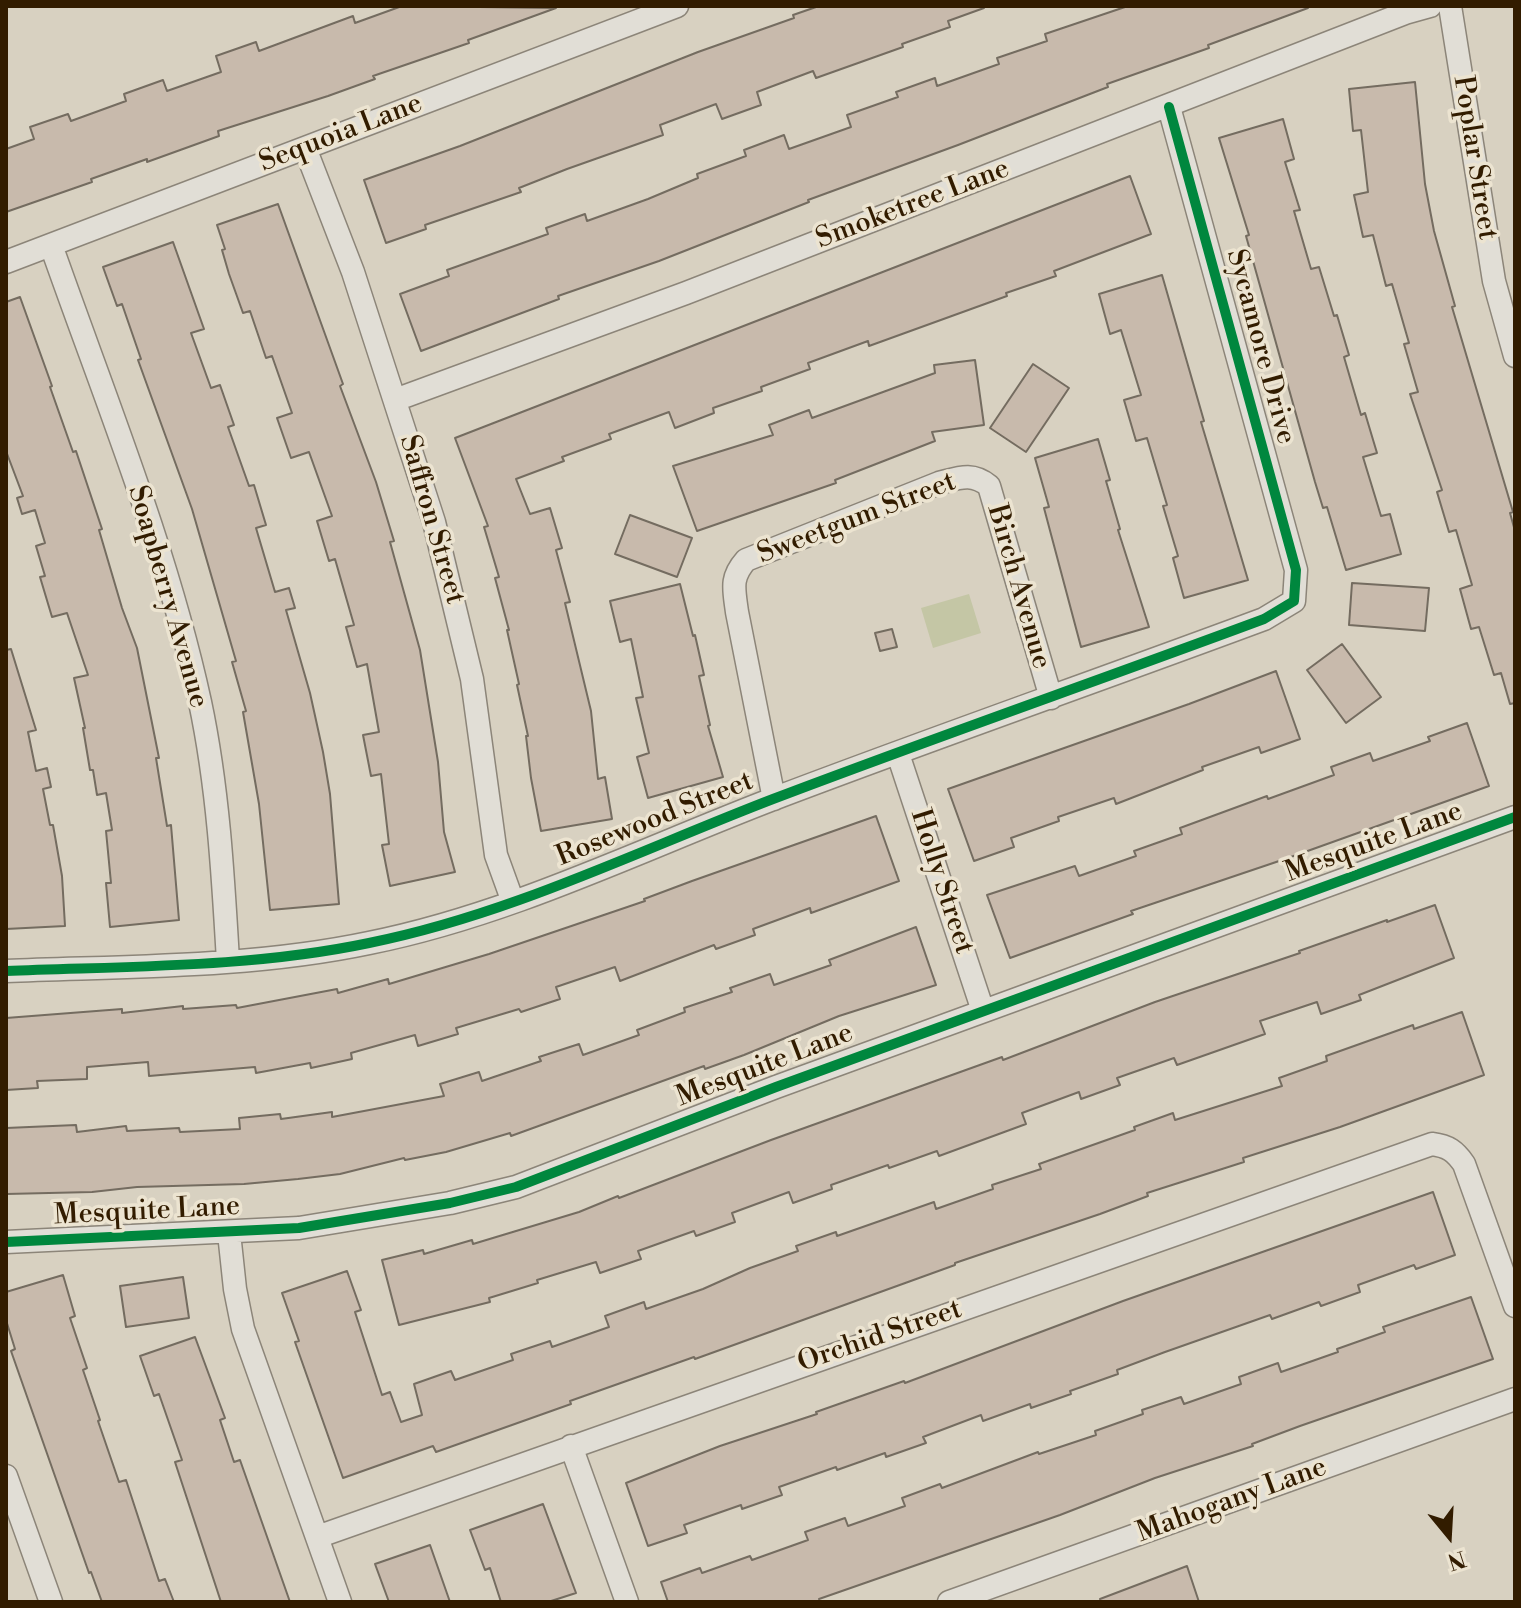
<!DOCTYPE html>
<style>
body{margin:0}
#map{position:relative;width:1521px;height:1608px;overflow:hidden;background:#d8d1c1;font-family:"Libre Bodoni",serif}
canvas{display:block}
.frame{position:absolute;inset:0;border:8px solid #321c00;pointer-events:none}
.north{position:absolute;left:1409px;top:1496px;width:80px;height:80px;-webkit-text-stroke:6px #ece4d1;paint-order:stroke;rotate:162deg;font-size:22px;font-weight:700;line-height:32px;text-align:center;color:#321c00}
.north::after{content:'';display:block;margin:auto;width:28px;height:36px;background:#321c00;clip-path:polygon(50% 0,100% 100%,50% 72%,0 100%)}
</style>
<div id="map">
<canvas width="1521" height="1608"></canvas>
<div class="frame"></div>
<div class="north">N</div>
</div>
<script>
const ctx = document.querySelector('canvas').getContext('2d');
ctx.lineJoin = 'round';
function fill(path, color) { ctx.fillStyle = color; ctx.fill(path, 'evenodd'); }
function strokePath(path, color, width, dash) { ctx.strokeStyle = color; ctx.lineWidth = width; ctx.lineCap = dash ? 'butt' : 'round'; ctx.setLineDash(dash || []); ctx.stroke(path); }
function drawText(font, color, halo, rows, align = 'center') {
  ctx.font = font + ' "Libre Bodoni",serif'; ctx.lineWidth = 7; ctx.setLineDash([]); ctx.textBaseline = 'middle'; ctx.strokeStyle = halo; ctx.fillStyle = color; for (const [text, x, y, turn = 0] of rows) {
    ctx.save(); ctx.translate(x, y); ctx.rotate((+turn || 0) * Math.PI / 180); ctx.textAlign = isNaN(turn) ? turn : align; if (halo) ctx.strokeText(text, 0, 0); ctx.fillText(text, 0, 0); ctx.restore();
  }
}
fill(new Path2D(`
 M969,594L981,633L933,648L921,608Z`), '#c4c6a5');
const building = new Path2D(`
 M402,6L556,8L468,40L469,43L373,76L375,79L328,96L218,131L219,136L147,162V159L91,179L92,182L6,212V149L34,139L30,127L68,114L71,121L126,101L124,94L163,80L167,91L221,72L216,56L256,42L259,51L353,16L355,23Z
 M819,6H984V8L948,21L950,27L902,44L903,47L816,78L813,71L757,92L761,105L722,119L716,104L660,125L663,135L567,169L519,188L521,192L425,225L426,229L386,243L364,180L460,146L698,52L794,18L793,15Z
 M1128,6H1308V8L1208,45L1209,48L1107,84L1108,87L958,145L808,200L809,202L659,261L558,296L559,299L421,351L400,294L449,276L447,270L548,234L546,228L585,214L587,221L648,199L698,178L697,174L746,156L744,150L784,135L789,149L851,127L847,115L898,97L896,92L935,78L937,86L999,64L997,58L1047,41L1045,34Z
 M1415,82L1425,184L1434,231L1455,306L1452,307L1513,512L1510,513L1515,531V703L1510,704L1501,673L1494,675L1479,627L1471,629L1460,589L1472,585L1456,530L1449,532L1437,492L1442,490L1410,394L1418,392L1404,344L1409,343L1392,284L1386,286L1373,235L1363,237L1354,195L1368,192L1361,130L1353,131L1349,89Z
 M1283,119L1294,159L1285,162L1300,210L1294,211L1311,269L1319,267L1334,316L1337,315L1349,355L1344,357L1361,415L1365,413L1377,453L1363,457L1381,516L1390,514L1401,554L1346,570L1327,507L1323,508L1315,482L1246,236L1249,235L1219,138Z
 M1130,176L1151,234L1054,271L1056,276L1006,293L1007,296L869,346L868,341L808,363L810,369L761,387L762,391L713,408L714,413L675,428L669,412L609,434L611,439L562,457L564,461L516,479L530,514L550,508L562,548L556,550L570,602L565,603L591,711L598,779L605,777L612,819L541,831L531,778L526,736H528L517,685L519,684L507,630H509L495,578L499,577L484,527L488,526L455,438Z
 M278,204L343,384L340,386L376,482L394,541L390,542L420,650L438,762L444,832L455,872L390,886L382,845L389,844L381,774L371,776L363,735L379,732L367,664L357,667L346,627L354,625L335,559L329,561L317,521L332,516L309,452L291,458L277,418L292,413L272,356L266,358L250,311L243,313L229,274L222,250L225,249L217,225Z
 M173,242L204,329L191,333L211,388L220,385L234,425L228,427L249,486L254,485L266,525L256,528L275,592L289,588L295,608L286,610L310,693L323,752L330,794L339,904L270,910L259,804L243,712L246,711L232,662L236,661L192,509L138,360L141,359L122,304L117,306L103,267Z
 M1162,275L1204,421L1201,422L1248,580L1184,598L1173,558L1178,556L1163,506L1167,505L1147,438L1136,441L1124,400L1141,395L1121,330L1110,334L1099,294Z
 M20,297L52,386L50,387L73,452L76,451L102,529L99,530L122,608L137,648L159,758H156L167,826L171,825L179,920L110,927L106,883H111L106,831L112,830L106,793L97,795L93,770H90L83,728H85L74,678L88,675L67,613L52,617L40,577L45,576L36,546L45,543L35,510L22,514L17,498L23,496L6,451V302Z
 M975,360L984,425L932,432L935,441L835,480L836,483L697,531L673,466L773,435L769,425L809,410L812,418L935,373L934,365Z
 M1033,364L1069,388L1026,452L990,428Z
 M1098,439L1110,480L1106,481L1120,529L1118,530L1149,627L1081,647L1044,508L1049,507L1035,458Z
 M630,515L692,538L677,577L615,554Z
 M1352,583L1429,588L1425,631L1349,625Z
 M680,584L693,636L695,635L704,675L699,676L710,725L708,726L723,777L648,798L637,757L649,753L636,698L643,697L631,639L620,642L610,601Z
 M892,629L897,647L880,651L875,633Z
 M1342,644L1381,697L1346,723L1307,670Z
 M11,649L36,730L28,732L36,771L47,768L51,787L43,789L50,825H53L62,876L65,926L6,929V650Z
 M1276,671L1300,739L1261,753L1259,747L1202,767L1203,770L1116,804L1114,798L1058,817L1059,821L1011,838L1014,847L974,861L948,789L1189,704Z
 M1467,723L1489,786L1288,858L1131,911L1133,914L1010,958L987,895L1075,866L1079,876L1136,856L1134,851L1182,834L1180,828L1267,796L1268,799L1334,775L1331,767L1370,753L1373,761L1430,741L1428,737Z
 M876,816L899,881L811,913L810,908L753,929L755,935L716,949L714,945L620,981L615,967L556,987L560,999L521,1012L519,1009L456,1028L458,1034L418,1046L415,1035L351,1053L352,1059L311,1068L310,1063L256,1073L255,1067L149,1076L148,1062L87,1067V1079L37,1081L38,1088L6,1090V1018L122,1009V1013L183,1006V1009L236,1005L237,1008L337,989L338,993L388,979L389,984L489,954L645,901L644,899L692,881Z
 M1435,905L1454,958L1359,995L1361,1000L1321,1014L1317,1002L1260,1021L1265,1034L1177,1065L1174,1058L1117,1078L1120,1085L1081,1099L1079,1092L1022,1113L1026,1124L939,1156L937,1151L889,1168L888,1165L831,1185L832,1189L793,1203L789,1192L732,1213L735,1222L696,1236L694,1231L638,1251L641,1259L600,1273L596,1262L537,1280L538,1283L489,1298L490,1302L399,1325L382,1260L423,1250L424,1254L472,1240L473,1244L579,1212L618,1196L619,1198L771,1140L1002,1057L1003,1060L1155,1002L1300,953L1299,951L1387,920V922Z
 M916,927L936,985L839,1016L744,1055L705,1069L704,1066L511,1136L510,1133L446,1152L405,1160L404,1158L340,1174L298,1179L244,1184L137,1187L92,1192L6,1194V1128L76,1125L77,1132L126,1126L127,1131L179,1128L180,1132L240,1129L239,1118L280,1114L281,1119L332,1112V1117L444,1096L440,1084L479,1072L482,1081L541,1061L539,1057L579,1044L583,1055L639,1035L637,1030L685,1012L684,1008L732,992L730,988L770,974L774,985L831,965L829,960Z
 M1462,1012L1484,1075L1340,1127L1243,1158L1244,1162L1147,1193L1148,1196L1100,1214L955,1263V1265L695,1359L694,1357L570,1401L571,1404L436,1452L433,1446L343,1478L295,1342L299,1341L282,1293L347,1271L361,1310L355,1312L382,1395L390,1392L401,1422L422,1415L414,1384L451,1371L455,1380L513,1360L511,1354L550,1341L552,1347L609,1327L605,1316L644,1302L646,1309L703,1289L750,1268L798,1251L796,1246L836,1232L837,1236L934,1202L936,1209L993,1189L992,1185L1041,1169L1039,1164L1135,1130L1134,1127L1173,1113L1175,1120L1282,1086L1279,1078L1327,1061L1326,1056L1413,1025L1414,1029Z
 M1433,1192L1455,1255L1416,1269L1414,1265L1358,1285L1360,1292L1321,1306L1319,1302L1272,1319L1270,1315L1165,1352L1117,1370L1118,1374L1070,1391L1071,1394L1031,1408L1030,1404L983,1421L981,1415L923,1437L926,1443L886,1457L885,1453L837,1470L836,1467L779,1487L782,1495L742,1509L741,1505L684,1525L687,1533L648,1546L626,1483L720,1446L817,1414L816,1412L904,1381L905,1383L1123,1301Z
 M63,1275L75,1316L70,1318L87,1368L83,1370L100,1420L98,1421L119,1482L126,1480L159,1581L165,1579L174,1602H102L91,1572L89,1573L11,1351L15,1349L6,1320V1292Z
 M183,1277L189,1318L126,1327L120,1286Z
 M1471,1297L1493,1359L1300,1426L1252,1444L1253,1446L1155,1478L1060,1515L819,1599L821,1602H668L661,1582L700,1568L702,1573L750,1556L752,1560L808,1540L805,1532L845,1518L848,1526L905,1506L902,1498L940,1484L942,1488L1038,1452L1039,1454L1096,1435L1095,1431L1143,1414L1142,1410L1181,1397L1184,1404L1241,1384L1239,1377L1278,1363L1281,1372L1338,1352L1337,1349L1385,1332L1383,1327Z
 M195,1337L225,1418L220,1420L234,1462L240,1460L290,1602H221L175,1462L182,1460L159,1394L154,1396L140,1356Z
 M543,1504L576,1593L548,1602H501L490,1568L485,1570L470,1530Z
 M430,1545L450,1602H389L375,1564Z
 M1187,1566L1199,1602H1101L1100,1599Z`);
fill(building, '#c8baac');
strokePath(building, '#746c60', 2);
const minor = new Path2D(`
 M1450,6L1494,281L1515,356
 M305,148L353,272L434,522L472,679L496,855L513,902
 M51,245C104,396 166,546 200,702C218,787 223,874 228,961
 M6,262L677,6
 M395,400L686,293L1405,13L1430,6
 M898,754L983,1011
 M774,799L737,612C734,589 730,578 746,560L939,483C959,478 972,472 989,486L1051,698
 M6,971C126,966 250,968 369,943C509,915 640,850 773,799C936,737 1100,680 1264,619L1294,601L1296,570L1169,107
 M229,1233L235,1289L243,1329L340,1602
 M6,1242L299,1228L450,1203L516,1187L776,1087L1515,817
 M571,1446L627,1602
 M6,1476L51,1602
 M317,1537L1432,1144C1448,1146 1455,1151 1464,1164L1515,1306
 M949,1602L1515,1399`);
strokePath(minor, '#8c8579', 25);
strokePath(minor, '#e1ded6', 22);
strokePath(new Path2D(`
 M6,971C126,966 250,968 369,943C509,915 640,850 773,799C936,737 1100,680 1264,619L1294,601L1296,570L1169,107
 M6,1242L299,1228L450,1203L516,1187L776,1087L1515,817`), '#00873e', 10);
drawText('28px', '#321c00', '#ece4d1', [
 ["Sequoia Lane",341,134,-21],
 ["Poplar Street",1474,158,81],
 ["Smoketree Lane",913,205,-21],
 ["Sycamore Drive",1260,347,75],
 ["Sweetgum Street",857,519,-21],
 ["Saffron Street",431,520,74],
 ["Birch Avenue",1018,587,74],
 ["Soapberry Avenue",167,597,74],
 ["Rosewood Street",655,820,-22],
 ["Mesquite Lane",1374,843,-20],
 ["Holly Street",941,882,72],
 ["Mesquite Lane",765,1066,-21],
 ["Mesquite Lane",147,1212,-3],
 ["Orchid Street",880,1337,-19],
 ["Mahogany Lane",1232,1501,-20]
]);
</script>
